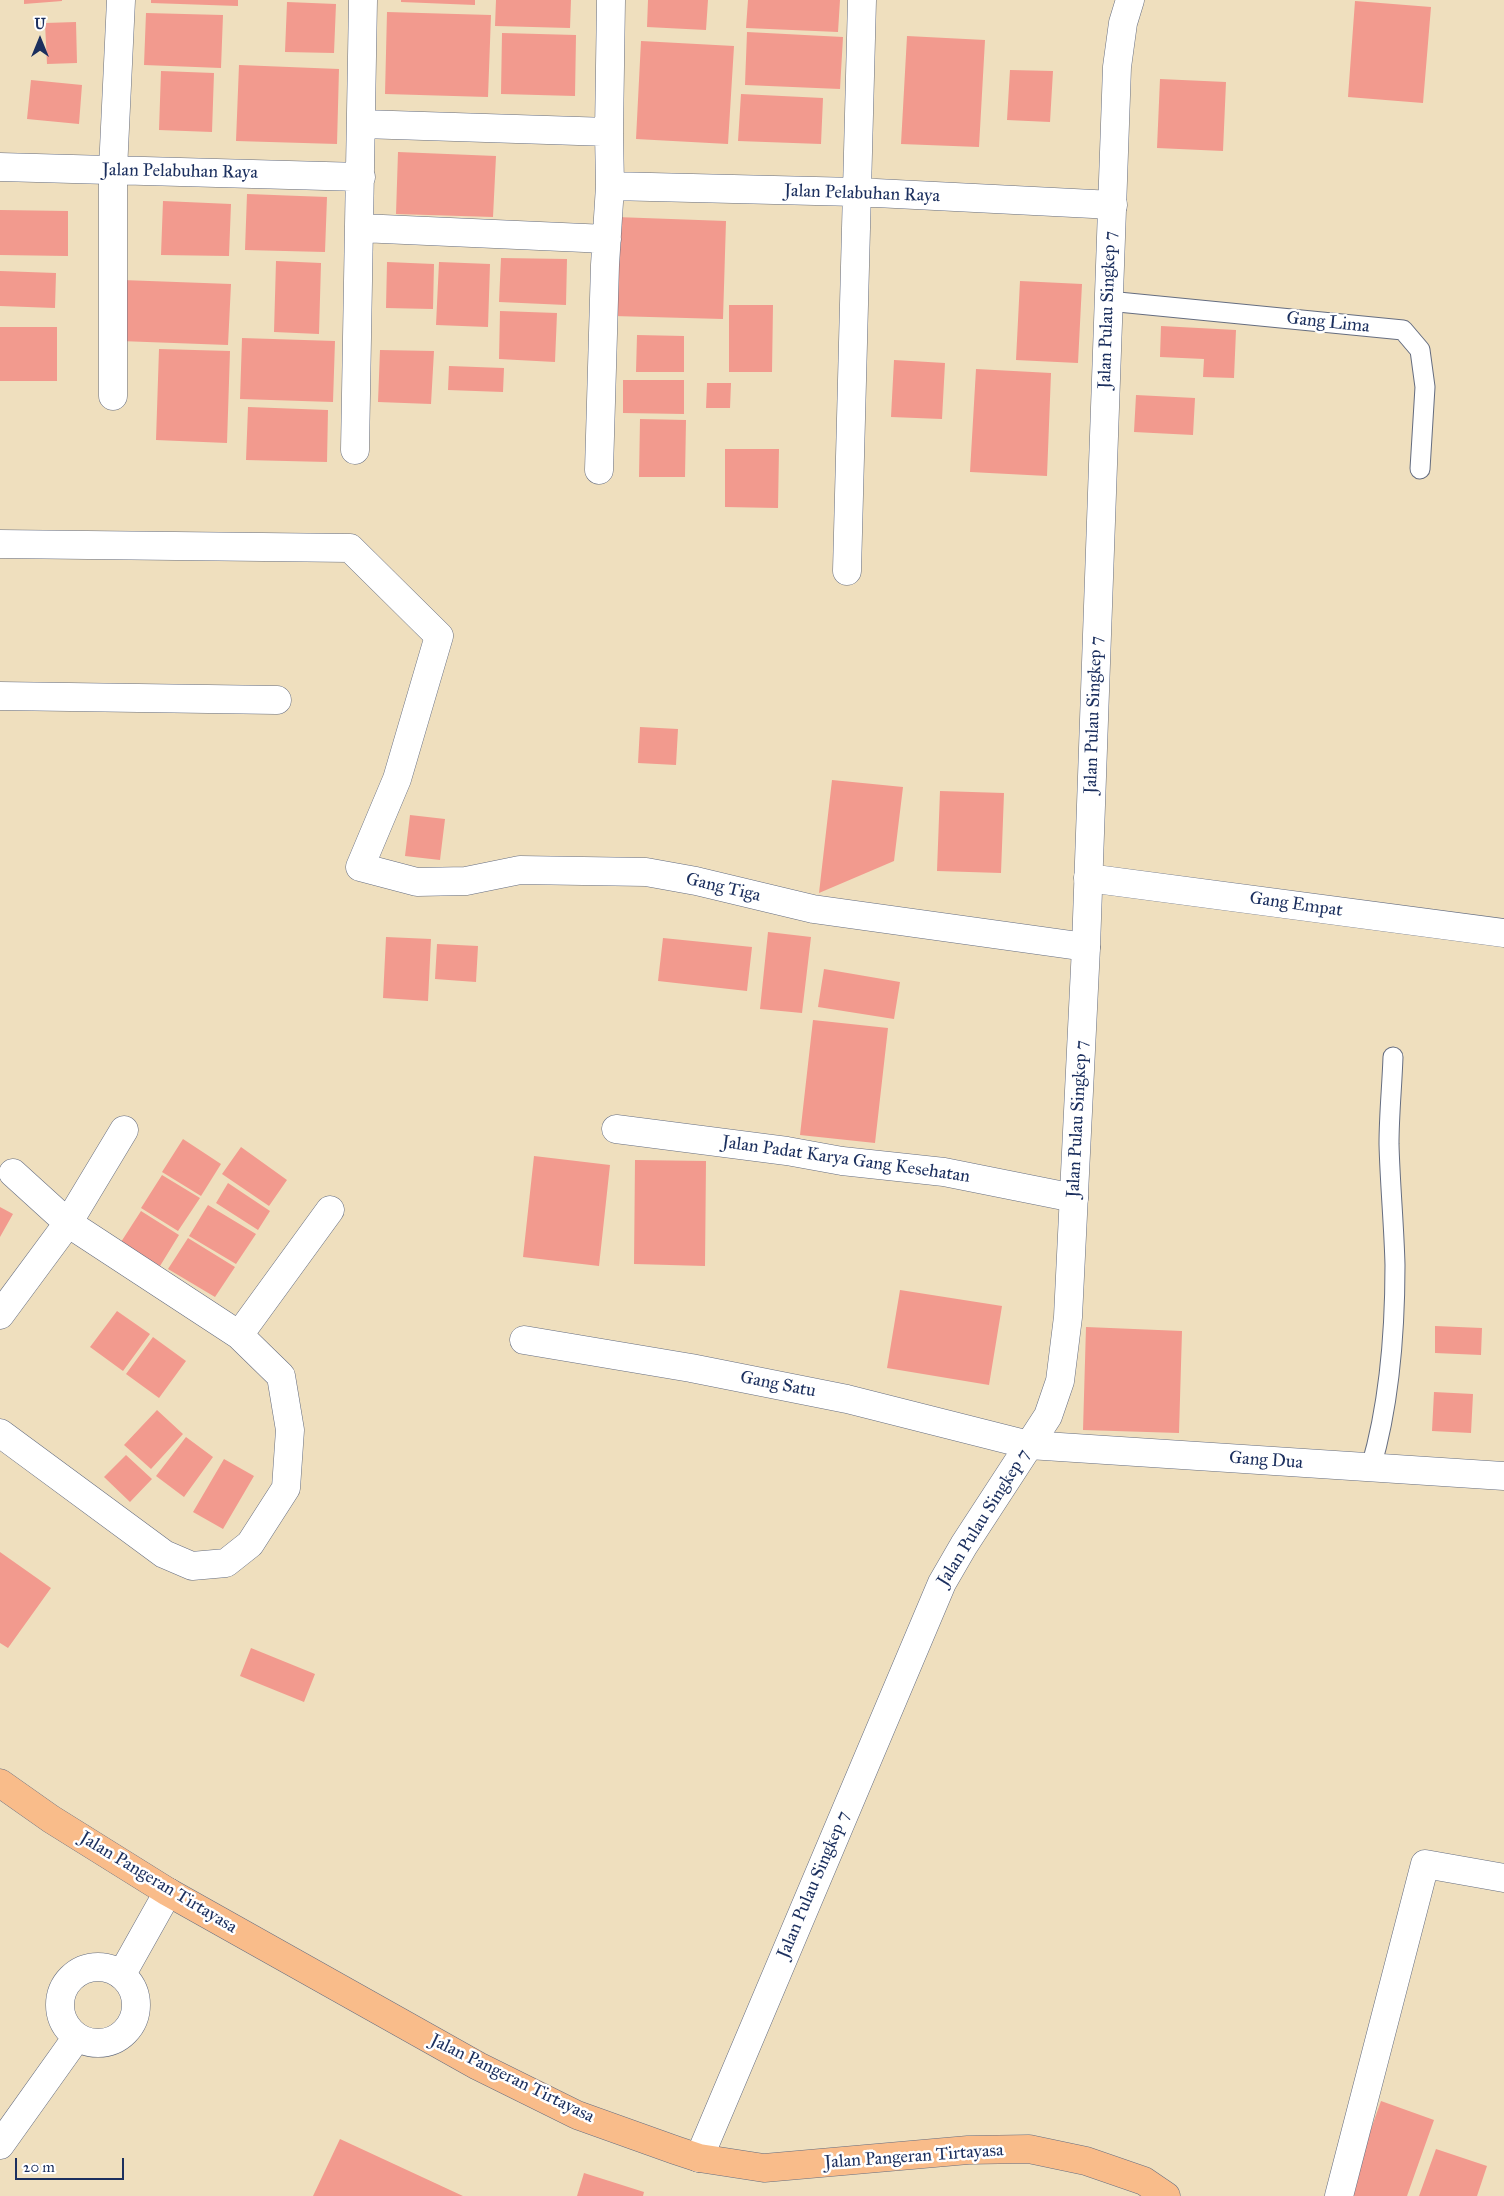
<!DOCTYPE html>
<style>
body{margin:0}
#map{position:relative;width:1504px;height:2196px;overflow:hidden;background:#efdfbe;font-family:"IM FELL Great Primer",serif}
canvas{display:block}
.north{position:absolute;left:15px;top:15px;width:50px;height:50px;-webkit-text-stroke:4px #fff;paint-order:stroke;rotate:0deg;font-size:14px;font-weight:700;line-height:20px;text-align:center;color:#1b2f5e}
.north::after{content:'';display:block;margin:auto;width:18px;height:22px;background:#1b2f5e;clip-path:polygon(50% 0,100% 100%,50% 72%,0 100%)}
.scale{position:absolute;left:15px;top:2158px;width:109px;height:22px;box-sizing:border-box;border:2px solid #1b2f5e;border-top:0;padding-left:6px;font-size:15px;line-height:18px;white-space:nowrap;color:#1b2f5e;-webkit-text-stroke:4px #fff;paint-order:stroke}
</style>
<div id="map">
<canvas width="1504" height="2196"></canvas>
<div class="north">U</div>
<div class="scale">20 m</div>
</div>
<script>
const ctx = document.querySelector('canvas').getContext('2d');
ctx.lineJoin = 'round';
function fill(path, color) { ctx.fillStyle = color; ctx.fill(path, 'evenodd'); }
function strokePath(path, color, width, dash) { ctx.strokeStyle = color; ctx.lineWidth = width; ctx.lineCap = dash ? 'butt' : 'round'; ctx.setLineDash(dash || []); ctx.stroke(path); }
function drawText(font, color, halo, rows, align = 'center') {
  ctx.font = font + ' "IM FELL Great Primer",serif'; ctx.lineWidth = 5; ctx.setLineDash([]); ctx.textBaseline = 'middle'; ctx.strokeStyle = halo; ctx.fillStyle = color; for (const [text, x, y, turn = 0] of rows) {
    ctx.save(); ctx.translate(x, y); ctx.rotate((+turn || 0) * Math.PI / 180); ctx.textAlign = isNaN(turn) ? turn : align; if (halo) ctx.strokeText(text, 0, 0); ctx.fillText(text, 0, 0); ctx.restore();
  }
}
fill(new Path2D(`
 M24,0H62V1L24,4Z
 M151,0H238V6L151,3Z
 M401,0H475V5L401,2Z
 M496,0H571L570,28L495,26Z
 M648,0H708L706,30L647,27Z
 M748,0H840L838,32L746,28Z
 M1355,1L1431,7L1423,103L1348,97Z
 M287,2L336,4L334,53L285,52Z
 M387,12L491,15L488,97L385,94Z
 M146,13L223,15L221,68L144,65Z
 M76,22L77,63L47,64L45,23Z
 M747,32L843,37L840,89L745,85Z
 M502,33L576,35L575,96L501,94Z
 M907,36L985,40L979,147L901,144Z
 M641,41L734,46L728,144L636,139Z
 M239,65L339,69L337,144L236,141Z
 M1010,70L1053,71L1050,122L1007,120Z
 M161,71L214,73L212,132L159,130Z
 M1160,79L1226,82L1223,151L1157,148Z
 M31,80L82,85L79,124L27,119Z
 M741,94L823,98L821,144L738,141Z
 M398,152L496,156L493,217L396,214Z
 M247,194L327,197L325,252L245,250Z
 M163,201L231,204L229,256L161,255Z
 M0,210L68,211V256L0,255Z
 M616,217L726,221L723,319L613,316Z
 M501,258L567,259L566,305L499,302Z
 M276,261L321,263L319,334L274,332Z
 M387,262L434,264L433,309L386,308Z
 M439,262L490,264L488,327L436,325Z
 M0,271L56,273L55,308L0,306Z
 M122,280L231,284L228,345L120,341Z
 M1020,281L1082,284L1078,363L1016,360Z
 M729,305H773L772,372H729Z
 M500,311L557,313L555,362L499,359Z
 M1161,326L1236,330L1234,378L1203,377L1204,359L1160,357Z
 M0,327H57V381H0Z
 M637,335L684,336V372H636Z
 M242,338L335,341L333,402L240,399Z
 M159,349L230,351L227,443L156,440Z
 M380,350L434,351L431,404L378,402Z
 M894,360L945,363L942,419L891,417Z
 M449,366L504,368L503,392L448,390Z
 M976,369L1051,373L1047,476L970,472Z
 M623,380H684V414L623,413Z
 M707,383H731L730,408H706Z
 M1136,395L1195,398L1193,435L1134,432Z
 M248,407L328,410L327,462L246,460Z
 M640,419L686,420L685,477H639Z
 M725,449H779L778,508L725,507Z
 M640,727L678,729L676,765L638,763Z
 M832,780L903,787L894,861L819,893Z
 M940,791L1004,793L1001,873L937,871Z
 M410,815L445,819L440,860L405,856Z
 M768,932L811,937L802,1013L760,1009Z
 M386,937L431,939L428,1001L383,998Z
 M663,938L752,947L747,991L658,981Z
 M437,944L478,946L476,982L435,979Z
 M824,969L900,982L894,1019L818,1007Z
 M813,1020L888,1028L875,1143L800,1135Z
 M183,1139L221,1164L201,1196L162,1172Z
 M241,1147L287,1180L269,1206L222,1174Z
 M534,1156L610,1165L599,1266L523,1257Z
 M635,1160L706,1161L705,1266L634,1264Z
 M162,1175L200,1198L178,1231L141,1208Z
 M228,1183L270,1211L258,1230L216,1203Z
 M208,1205L256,1234L236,1264L189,1236Z
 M0,1207L13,1214L0,1237Z
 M141,1211L179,1235L160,1266L121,1242Z
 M188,1238L235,1267L215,1297L168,1269Z
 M900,1290L1002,1306L989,1385L887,1368Z
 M117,1311L150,1334L123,1371L90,1347Z
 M1435,1326L1482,1328L1481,1355L1435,1353Z
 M1086,1327L1182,1331L1179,1433L1083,1430Z
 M153,1337L186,1361L159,1398L126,1374Z
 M1434,1392L1473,1394L1471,1433L1432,1431Z
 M157,1410L183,1434L151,1469L124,1445Z
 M186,1437L213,1457L184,1497L156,1476Z
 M126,1455L152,1479L130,1502L104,1477Z
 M224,1459L254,1476L223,1529L193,1512Z
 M0,1552L51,1588L8,1648L0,1643Z
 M251,1648L315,1674L304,1702L240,1676Z
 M1381,2101L1434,2120L1407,2196H1347Z
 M340,2139L463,2196H313Z
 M1436,2149L1487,2166L1477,2196H1419Z
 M584,2173L644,2192L643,2196H577Z`), '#f29a8e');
const service = new Path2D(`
 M1108,301L1403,330L1420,350L1425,387L1420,469
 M1371,1467C1390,1402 1395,1333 1395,1265C1394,1225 1390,1184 1389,1144C1389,1115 1392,1086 1393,1057`);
const minor = new Path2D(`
 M362,124L609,132
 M0,167L361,177
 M610,186L856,192L1113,205
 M360,228L607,239
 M113,396V170L121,0
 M355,450L363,0
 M599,470L605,265L610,186L609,132L611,0
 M0,544L350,548L439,636L397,779L360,867L417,882L466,881L520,870L646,872L696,881L813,909L1086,947
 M847,571L862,0
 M0,696L277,700
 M1088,878L1504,933
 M616,1129L787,1151L842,1161L944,1172L1074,1198
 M0,1315L68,1223L124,1130
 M239,1335L330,1210
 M524,1340L691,1368L847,1399L1029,1445L1504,1476
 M0,1433L164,1554L192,1566L226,1563L250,1544L286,1488L290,1430L281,1376L239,1335L68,1223L13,1173
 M60 2005a38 38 0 1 1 76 0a38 38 0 1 1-76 0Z
 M122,1974L168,1892
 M0,2145L77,2037
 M1339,2196L1425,1864L1504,1878`);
const tertiary = new Path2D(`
 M699,2158L942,1583L964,1545L1048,1416L1060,1381L1068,1317L1086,947L1117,67L1123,23L1130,0`);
const primary = new Path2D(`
 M0,1783L51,1819L168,1892L478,2066L577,2115L675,2150L699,2158L764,2168L968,2150L1029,2149L1086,2161L1144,2181L1166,2196`);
strokePath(service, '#656d80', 21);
strokePath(minor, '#656d80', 29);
strokePath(tertiary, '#656d80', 29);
strokePath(primary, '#656d80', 29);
strokePath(service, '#fff', 19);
strokePath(minor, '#fff', 28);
strokePath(tertiary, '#fff', 28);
strokePath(primary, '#f9bc8a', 28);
drawText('18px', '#1b2f5e', '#fff', [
 ["Jalan Pelabuhan Raya",180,172,1],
 ["Jalan Pelabuhan Raya",862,194,2],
 ["Jalan Pulau Singkep 7",1108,310,-88],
 ["Gang Lima",1328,323,6],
 ["Jalan Pulau Singkep 7",1094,715,-88],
 ["Gang Tiga",723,888,13],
 ["Gang Empat",1296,905,8],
 ["Jalan Pulau Singkep 7",1078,1119,-87],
 ["Jalan Padat Karya Gang Kesehatan",846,1160,8],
 ["Gang Satu",778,1385,11],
 ["Gang Dua",1266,1461,4],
 ["Jalan Pulau Singkep 7",984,1518,-58],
 ["Jalan Pangeran Tirtayasa",158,1883,31],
 ["Jalan Pulau Singkep 7",814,1885,-67],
 ["Jalan Pangeran Tirtayasa",512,2079,26],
 ["Jalan Pangeran Tirtayasa",914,2157,-4]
]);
</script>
